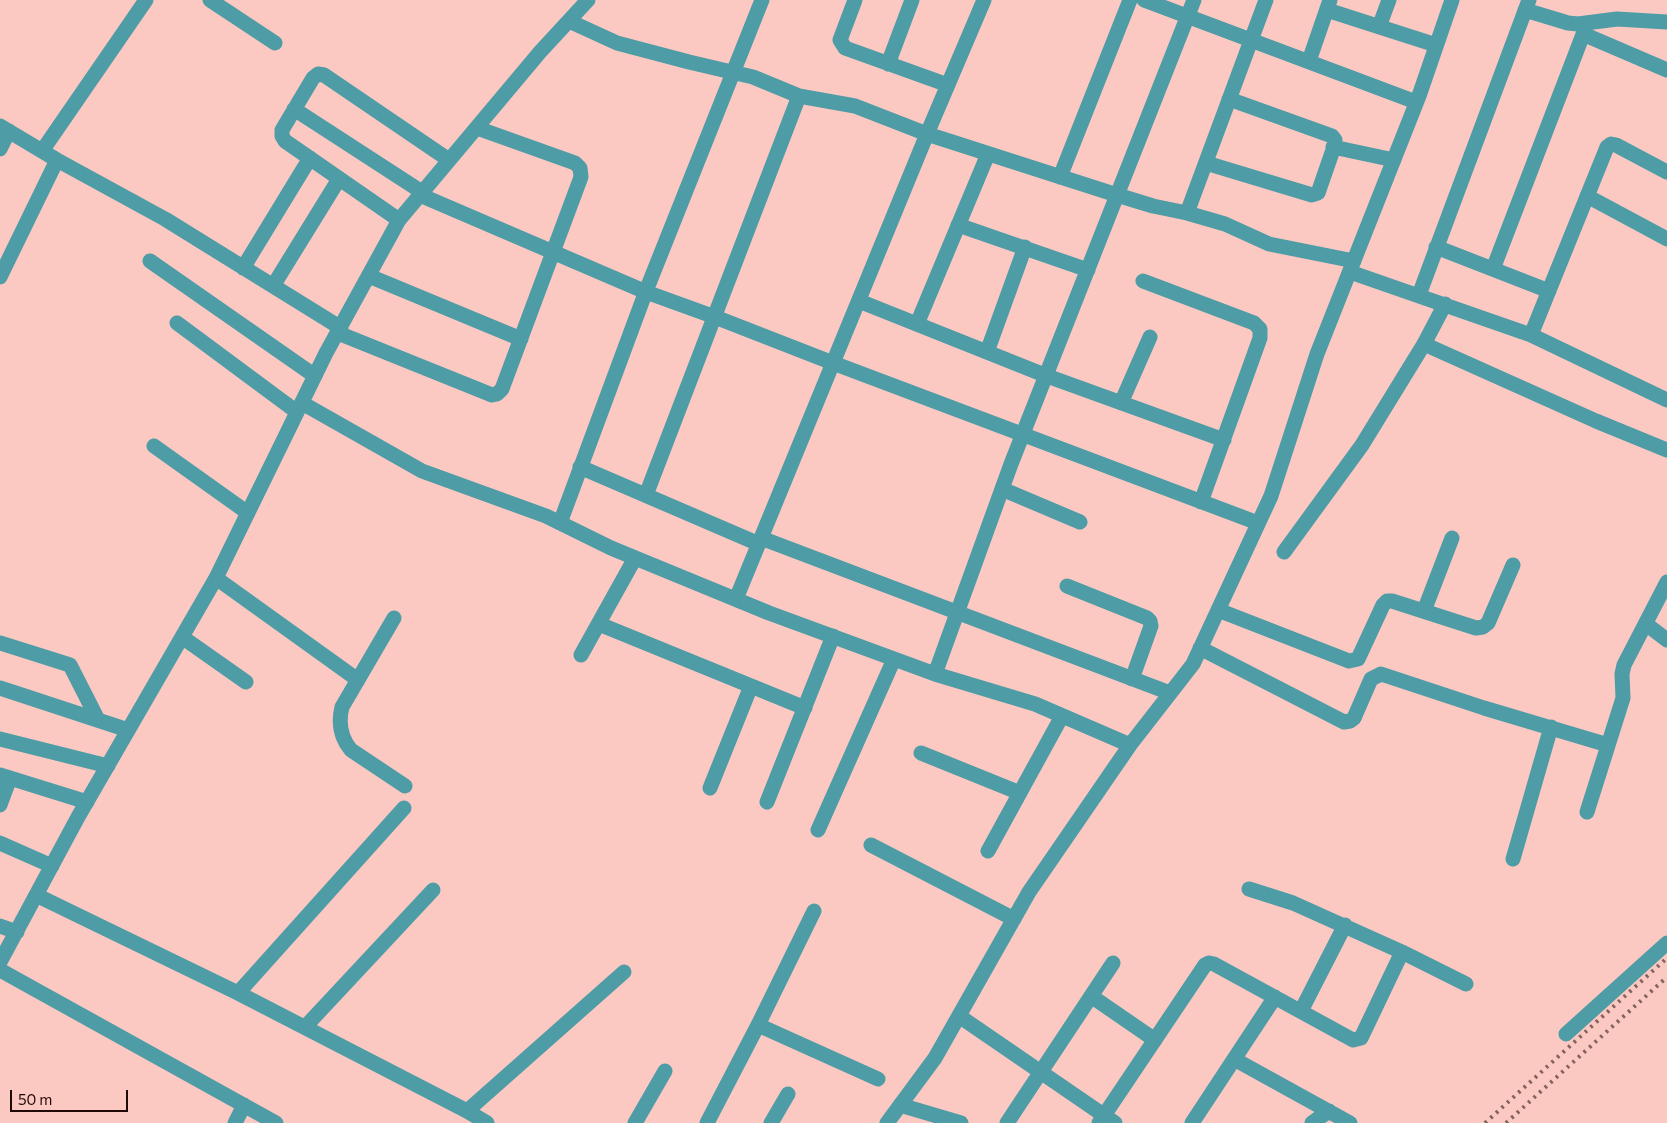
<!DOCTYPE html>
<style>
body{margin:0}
#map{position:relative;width:1667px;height:1123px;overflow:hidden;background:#fbc9c2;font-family:Commissioner,sans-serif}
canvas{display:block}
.scale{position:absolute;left:10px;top:1090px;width:118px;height:22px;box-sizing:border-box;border:2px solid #1f0a08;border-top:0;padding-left:6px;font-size:15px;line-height:18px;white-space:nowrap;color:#1f0a08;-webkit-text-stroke:4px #fbc9c2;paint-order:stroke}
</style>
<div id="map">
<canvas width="1667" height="1123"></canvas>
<div class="scale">50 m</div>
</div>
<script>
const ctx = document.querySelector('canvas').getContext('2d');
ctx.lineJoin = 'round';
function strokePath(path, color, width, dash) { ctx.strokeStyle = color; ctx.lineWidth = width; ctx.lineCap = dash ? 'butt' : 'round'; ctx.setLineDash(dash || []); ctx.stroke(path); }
strokePath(new Path2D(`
 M210,0L275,43
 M855,0L840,40L845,48L948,85
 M1144,0L1416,102
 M1327,10L1436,45
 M1525,10L1568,23L1578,24L1617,19L1667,22
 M569,21L617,43L689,62L753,77L799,96L855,106L927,134L1117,195L1153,206L1187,213L1225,224L1269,244L1354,261
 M1379,27L1389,0
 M1583,34L1667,70
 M1309,61L1330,0
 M888,64L912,0
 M294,109L422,192
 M0,126L57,160L165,219L341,328
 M1333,147L1394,160
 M0,149L9,131
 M42,151L146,0
 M1206,163L1312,195L1318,193L1335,144V140L1332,136L1229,99
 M1060,177L1130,0
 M420,195L646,292L715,317L833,363L1258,523
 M1587,196L1667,239
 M1187,213L1266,0
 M399,220L285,141L282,136V130L313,78L318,74L324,75L449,160
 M958,225L1088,270
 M1436,247L1549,291
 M150,261L315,376
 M243,268L310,158
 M1493,269L1587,24
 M1350,272L1531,335L1667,400
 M369,276L521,339
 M0,277L57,160
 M1143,281L1254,323L1260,329V338L1201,502
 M273,286L339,179
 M1419,295L1529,0
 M859,301L1047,376L1224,440
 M177,323L297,412
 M917,324L988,154
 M338,333L492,395L497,394L502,389L581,177L580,168L575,163L477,128
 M1531,335L1607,147L1611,144L1616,145L1667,172
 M1424,344L1596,421L1667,450
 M987,352L1025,247
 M302,403L422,471L546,516L611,548L769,613L935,674L1011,464L1194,0
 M1121,403L1150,337
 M154,446L248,513
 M580,467L759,544
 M1002,489L1080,522
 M646,495L799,96
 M560,523L646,291L762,0
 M761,538L1170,693
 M1284,552L1362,445L1424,344L1445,304
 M216,578L358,680
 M1067,586L1147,618L1150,621L1151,626L1132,679
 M736,599L927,134L984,0
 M1218,610L1349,661L1358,659L1383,605L1387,601H1392L1476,628L1483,627L1488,623L1513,565
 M1424,611L1452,538
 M394,618L342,707C338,723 341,738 351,750L405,786
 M599,624L805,708
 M1646,624L1667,640
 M182,637L246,682
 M0,643L70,665L98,720
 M1200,648L1344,722L1350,721L1354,718L1371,679L1381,674L1484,708L1608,745
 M581,655L635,558
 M0,688L128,730
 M0,739L108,766
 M1130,745L1193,664L1271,496L1317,354L1419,96L1452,0
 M921,753L1020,793
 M0,775L87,802
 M710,788L751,686
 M767,802L833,636
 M0,805L10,778
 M1587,812L1623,698L1622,674L1624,665L1667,582
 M818,830L894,659
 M0,843L52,866
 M871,845L1014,919
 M988,851L1062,716
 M1513,859L1551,727
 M1249,889L1293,903L1402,952L1466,984
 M36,895L238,993L467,1111L487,1123
 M0,926L17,932
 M0,962L78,817L216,578L326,353L399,220L540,52L588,0
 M0,970L276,1123
 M238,993L404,808
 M1091,996L1155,1040
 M1301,1011L1345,925
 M959,1016L1115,1123
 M758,1025L878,1079
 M305,1027L433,890
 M1566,1034L1667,943
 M1234,1059L1350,1123
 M900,1105L961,1123
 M467,1111L624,972
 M235,1123L244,1105
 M635,1123L665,1071
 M707,1123L758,1025L814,911
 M771,1123L788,1094
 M887,1123L935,1058L1029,892L1130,745L1035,704L935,674
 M1007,1123L1113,963
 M1099,1123L1205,965L1209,963L1214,964L1353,1040L1361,1038L1402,952
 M1192,1123L1275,997
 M1312,1123L1329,1111`), '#4e9ca6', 15);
strokePath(new Path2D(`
 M1485,1123L1667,958
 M1506,1123L1667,977`), '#85625e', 4, [2.5, 5]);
</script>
